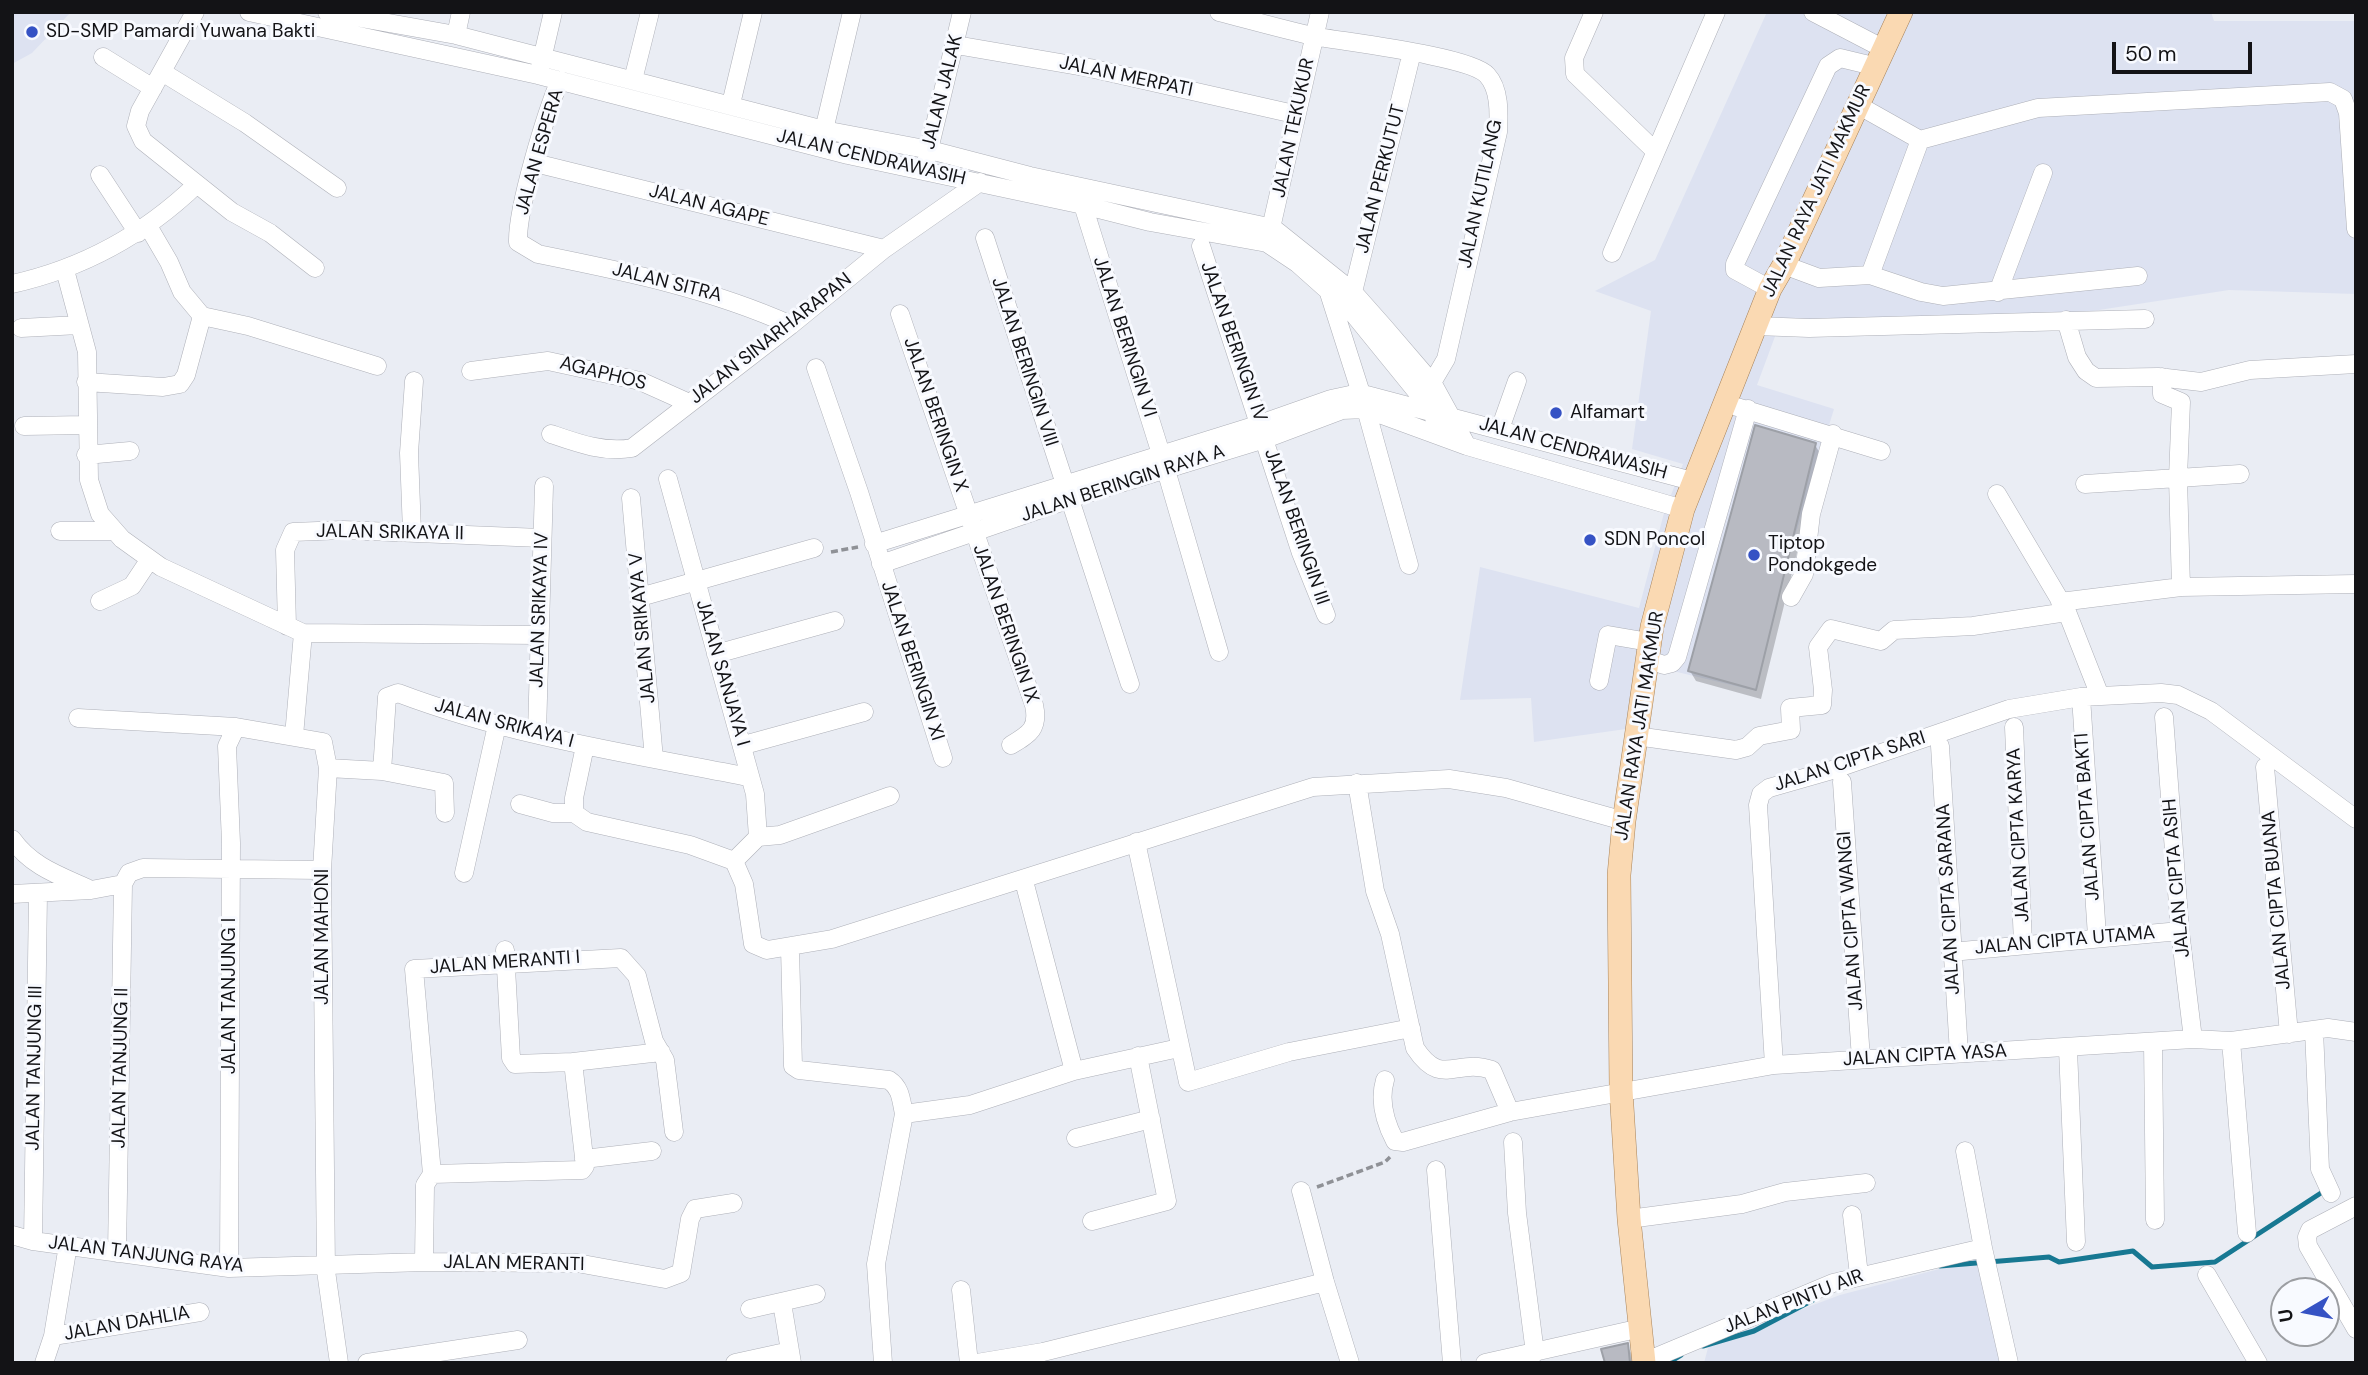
<!DOCTYPE html>
<style>
body{margin:0}
#map{position:relative;width:2368px;height:1375px;overflow:hidden;background:#eaedf4;font-family:"DM Sans",sans-serif}
canvas{display:block}
.frame{position:absolute;inset:0;border:14px solid #131316;pointer-events:none}
.north{position:absolute;left:2270px;top:1277px;width:70px;height:70px;box-sizing:border-box;background:#f8faff;border:2px solid #9c9ea2;border-radius:50%;rotate:260deg;font-size:19px;font-weight:700;line-height:28px;text-align:center;color:#131316}
.north::after{content:'';display:block;margin:auto;width:24px;height:32px;background:#3552c4;clip-path:polygon(50% 0,100% 100%,50% 72%,0 100%)}
.scale{position:absolute;left:2112px;top:42px;width:140px;height:32px;box-sizing:border-box;border:4px solid #131316;border-top:0;padding-left:9px;font-size:21px;line-height:24px;white-space:nowrap;color:#131316;-webkit-text-stroke:5px #f8faff;paint-order:stroke}
</style>
<div id="map">
<canvas width="2368" height="1375"></canvas>
<div class="frame"></div>
<div class="north">U</div>
<div class="scale">50 m</div>
</div>
<script>
const ctx = document.querySelector('canvas').getContext('2d');
ctx.lineJoin = 'round';
function fill(path, color) { ctx.fillStyle = color; ctx.fill(path, 'evenodd'); }
function strokePath(path, color, width, dash) { ctx.strokeStyle = color; ctx.lineWidth = width; ctx.lineCap = dash ? 'butt' : 'round'; ctx.setLineDash(dash || []); ctx.stroke(path); }
function drawText(font, color, halo, rows, align = 'center') {
  ctx.font = font + ' "DM Sans",sans-serif'; ctx.lineWidth = 6; ctx.setLineDash([]); ctx.textBaseline = 'middle'; ctx.strokeStyle = halo; ctx.fillStyle = color; for (const [text, x, y, turn = 0] of rows) {
    ctx.save(); ctx.translate(x, y); ctx.rotate((+turn || 0) * Math.PI / 180); ctx.textAlign = isNaN(turn) ? turn : align; if (halo) ctx.strokeText(text, 0, 0); ctx.fillText(text, 0, 0); ctx.restore();
  }
}
fill(new Path2D(`
 M12,12H71L32,53L12,64Z
 M1767,12H2211L2214,21H2356V294L2229,290L2086,312L1780,323L1757,385L1834,409L1748,689L1648,665L1633,728L1534,742L1531,698L1460,700L1480,567L1639,608L1664,513L1683,464L1632,449L1651,311L1595,291L1655,260Z
 M1985,1257L2009,1363H1704L1709,1344L1840,1295Z`), '#dde2f1');
fill(new Path2D(`
 M1815,445L1821,455L1761,699L1696,681L1690,671Z
 M1627,1345L1636,1363H1606Z`), '#0003');
strokePath(new Path2D(`
 M1940,1266L2049,1257L2059,1262L2133,1251L2152,1267L2215,1262L2324,1191
 M1703,1346L1754,1331L1813,1300
 M1668,1363L1681,1355`), '#177892', 5);
const building = new Path2D(`
 M1755,425L1816,443L1756,690L1688,671Z
 M1628,1343L1630,1363H1605L1601,1349Z`);
fill(building, '#b8bac2');
strokePath(building, '#9da0a7', 2);
const minor = new Path2D(`
 M195,12L140,111L136,126L143,141L232,212L270,233L315,268
 M249,12L538,75L848,155L1083,205L1150,222L1267,243L1297,263L1352,312L1421,397L1448,439
 M327,12L456,35L824,130L930,150L1030,176L1273,228L1353,292L1384,327L1433,384L1467,446
 M1219,12C1250,20 1282,29 1313,36C1344,42 1470,56 1487,75C1500,89 1499,113 1498,132L1446,359L1427,391
 M1594,12L1574,58L1575,74L1654,150
 M1813,12L1884,49
 M456,35L461,12
 M956,45L1090,68L1294,114
 M103,57L153,88
 M540,68L553,12
 M162,72L245,123L337,188
 M560,80C546,113 517,208 518,242L538,254C627,272 708,288 791,325
 M633,80L650,12
 M731,104L753,12
 M1856,104L1920,140L2038,108L2330,92L2343,99L2348,113L2356,229
 M824,130L852,12
 M927,158L962,12
 M535,163L884,249
 M100,175L138,233
 M1083,205L1166,470L1219,652
 M148,226L169,262L182,292L202,316L248,326L377,366
 M1269,237L1320,12
 M985,238L1130,684
 M1201,246L1301,553L1326,615
 M1612,253L1716,12
 M1784,265L1819,278L1870,275L1921,292L1943,296L2138,276
 M65,270L87,352L89,480L100,514L122,539L161,567L303,633L539,635
 M1870,275L1920,140
 M12,284C84,268 144,235 197,184
 M1770,289L1735,270V264L1828,66L1840,58L1865,64L1874,70
 M1998,292L2043,173
 M1329,293L1366,409L1409,565
 M1346,300L1353,292L1412,52
 M900,314L1034,705C1039,728 1030,734 1011,745
 M2066,320L2077,357L2086,371L2096,378L2158,377L2201,382L2250,370L2356,364
 M1756,326L1809,328L2145,319
 M21,328L79,325
 M816,368L859,492L943,758
 M471,371L548,361L640,381L689,403
 M86,382L163,387L180,384L186,375L202,316
 M1737,407L1881,451
 M24,426L86,425
 M1500,429L1517,381
 M551,434C577,443 604,453 632,448L791,325L884,249L980,182
 M86,455L130,451
 M668,479L755,794L758,837L734,861
 M2085,484L2178,478L2181,402L2162,394V377
 M1997,494L2067,612L2100,696
 M631,498L654,759
 M60,531H113
 M412,532L409,453L414,381
 M874,544L1260,424L1331,399L1359,393L1692,481
 M881,564L1079,496L1265,439L1342,410L1366,409L1467,446L1683,509
 M2181,587L2178,478L2240,474
 M640,597L814,548
 M1791,597L1804,574L1811,514L1833,434
 M100,601L132,586L150,559
 M2060,602L2181,587L2356,584
 M287,626L285,550L293,532L343,530L541,538
 M716,654L835,621
 M1646,659L1664,665L1672,663L1677,657L1748,409
 M1599,681L1608,635L1649,642
 M2081,697L2097,936
 M2164,717L2180,931L2193,1039
 M78,718L236,727L323,742L328,768L322,870L326,1271L339,1363
 M2014,727L2023,944
 M537,733L544,486
 M294,736L303,633
 M1636,736L1736,750L1747,747L1759,736L1791,730L1790,708L1822,705L1823,690L1818,647L1831,629L1881,641L1894,630L1973,626L2067,612
 M744,745L864,712
 M585,746L574,798V813L587,822L690,845L734,861L744,884L753,944L767,950L832,939L1313,787L1449,779L1506,788L1624,821
 M1940,746L1959,1053
 M2265,767L2289,1034
 M328,768L382,771L387,697L398,693C511,736 631,754 749,777
 M382,771L444,783L445,813
 M1842,782L1861,1059
 M1357,783L1375,891L1390,934L1415,1048C1442,1089 1456,1057 1492,1070L1510,1112L1774,1065L2193,1039L2231,1041L2328,1028L2356,1032
 M520,804L553,813H574
 M758,837L780,835L890,796
 M12,839C31,866 58,875 87,888
 M1136,842L1188,1082L1289,1052L1411,1028
 M464,873L497,725
 M1024,881L1074,1071
 M123,884L129,873L143,868L322,870
 M12,894L91,890L123,884
 M790,948L793,1066L799,1070L889,1080C901,1088 901,1100 904,1114L876,1264L883,1363
 M505,950L511,1058L515,1064L573,1062L661,1052
 M1951,952L2180,931
 M2314,1030L2320,1169L2331,1193
 M2231,1041L2247,1233
 M2153,1042L2155,1220
 M2068,1049L2076,1242
 M1774,1065L1758,805L1761,794L1769,788L1832,770L2009,709L2081,697L2161,693L2178,695L2211,711L2356,819
 M1385,1080C1379,1100 1385,1122 1395,1141L1403,1142L1510,1112
 M904,1114L970,1105L1074,1071L1179,1048
 M1076,1138L1151,1119
 M1513,1142L1517,1213L1535,1353
 M1965,1151L1983,1248
 M584,1159L652,1151
 M1436,1170L1452,1363
 M432,1174L582,1170L585,1166L573,1062
 M1301,1191L1325,1282L1350,1363
 M2356,1206L2310,1230L2307,1237L2308,1246L2356,1329
 M1852,1215L1859,1275
 M1629,1219L1742,1204L1785,1192L1866,1183
 M1092,1221L1167,1201L1138,1056
 M12,1235L33,1241L229,1268L424,1262L577,1263L665,1279L681,1273L690,1219L695,1209L733,1203
 M33,1241L38,894
 M117,1253L123,884
 M424,1262L425,1185L432,1174L414,969L621,958L637,976L654,1041L665,1060L674,1132
 M229,1268L231,843L227,746L236,727
 M2207,1275L2258,1363
 M961,1290L969,1363
 M782,1303L792,1363
 M750,1309L816,1294
 M53,1336L200,1312
 M1644,1362L1833,1283L1983,1248L2009,1363
 M44,1363L53,1336L68,1245
 M367,1363L518,1340
 M735,1363L790,1351
 M977,1363L1043,1352L1325,1282
 M1485,1363L1641,1328`);
const major = new Path2D(`
 M1644,1363L1629,1219L1621,1090L1619,875L1624,821L1652,627L1683,509L1770,289L1784,265L1901,12`);
strokePath(minor, '#aeb0b8', 19);
strokePath(major, '#a7835a', 24);
strokePath(new Path2D(`
 M831,552L858,547
 M1317,1187L1385,1162L1390,1157`), '#8f9196', 3.5, [7, 3.5]);
strokePath(minor, '#fff', 18);
strokePath(major, '#fad9b2', 23);
for (const [x, y, r, color] of [
 [32,32,7,"#3552c4"],
 [1556,413,7,"#3552c4"],
 [1590,540,7,"#3552c4"],
 [1754,555,7,"#3552c4"]
]) { const dot = new Path2D(); dot.arc(x, y, r, 0, 2 * Math.PI); ctx.fillStyle = color; ctx.fill(dot); strokePath(dot, '#f8faff', 2.5); }
drawText('19px', '#131316', '#f8faff', [
 ["SD-SMP Pamardi Yuwana Bakti",46,32],
 ["Alfamart",1570,413],
 ["SDN Poncol",1604,540],
 ["Tiptop",1768,544],
 ["Pondokgede",1768,566]
], 'left');
drawText('19px', '#131316', '#f8faff', [
 ["JALAN MERPATI",1126,77,12],
 ["JALAN JALAK",943,92,-76],
 ["JALAN TEKUKUR",1294,128,-78],
 ["JALAN ESPERA",540,152,-74],
 ["JALAN CENDRAWASIH",871,158,13],
 ["JALAN PERKUTUT",1381,179,-76],
 ["JALAN RAYA JATI MAKMUR",1817,191,-65],
 ["JALAN KUTILANG",1481,194,-78],
 ["JALAN AGAPE",709,206,14],
 ["JALAN SITRA",667,283,14],
 ["JALAN BERINGIN VI",1124,337,72],
 ["JALAN SINARHARAPAN",771,339,-38],
 ["JALAN BERINGIN IV",1233,342,71],
 ["JALAN BERINGIN VIII",1024,362,72],
 ["AGAPHOS",603,374,14],
 ["JALAN BERINGIN X",935,415,71],
 ["JALAN CENDRAWASIH",1573,449,15],
 ["JALAN BERINGIN RAYA A",1123,484,-18],
 ["JALAN BERINGIN III",1296,527,71],
 ["JALAN SRIKAYA II",390,533,1],
 ["JALAN SRIKAYA IV",540,610,-88],
 ["JALAN BERINGIN IX",1005,624,71],
 ["JALAN SRIKAYA V",643,628,-95],
 ["JALAN BERINGIN XI",912,661,72],
 ["JALAN SANJAYA I",722,673,74],
 ["JALAN SRIKAYA I",504,724,15],
 ["JALAN RAYA JATI MAKMUR",1640,726,-81],
 ["JALAN CIPTA SARI",1850,762,-18],
 ["JALAN CIPTA BAKTI",2088,817,-94],
 ["JALAN CIPTA KARYA",2019,835,-93],
 ["JALAN CIPTA ASIH",2177,878,-95],
 ["JALAN CIPTA SARANA",1949,899,-93],
 ["JALAN CIPTA BUANA",2277,900,-95],
 ["JALAN CIPTA WANGI",1851,921,-94],
 ["JALAN MAHONI",323,937,-90],
 ["JALAN CIPTA UTAMA",2065,941,-5],
 ["JALAN MERANTI I",505,963,-4],
 ["JALAN TANJUNG I",230,996,-90],
 ["JALAN CIPTA YASA",1925,1056,-3],
 ["JALAN TANJUNG III",35,1068,-89],
 ["JALAN TANJUNG II",121,1068,-89],
 ["JALAN TANJUNG RAYA",146,1255,7],
 ["JALAN MERANTI",514,1264,1],
 ["JALAN PINTU AIR",1794,1302,-21],
 ["JALAN DAHLIA",127,1324,-10]
]);
</script>
